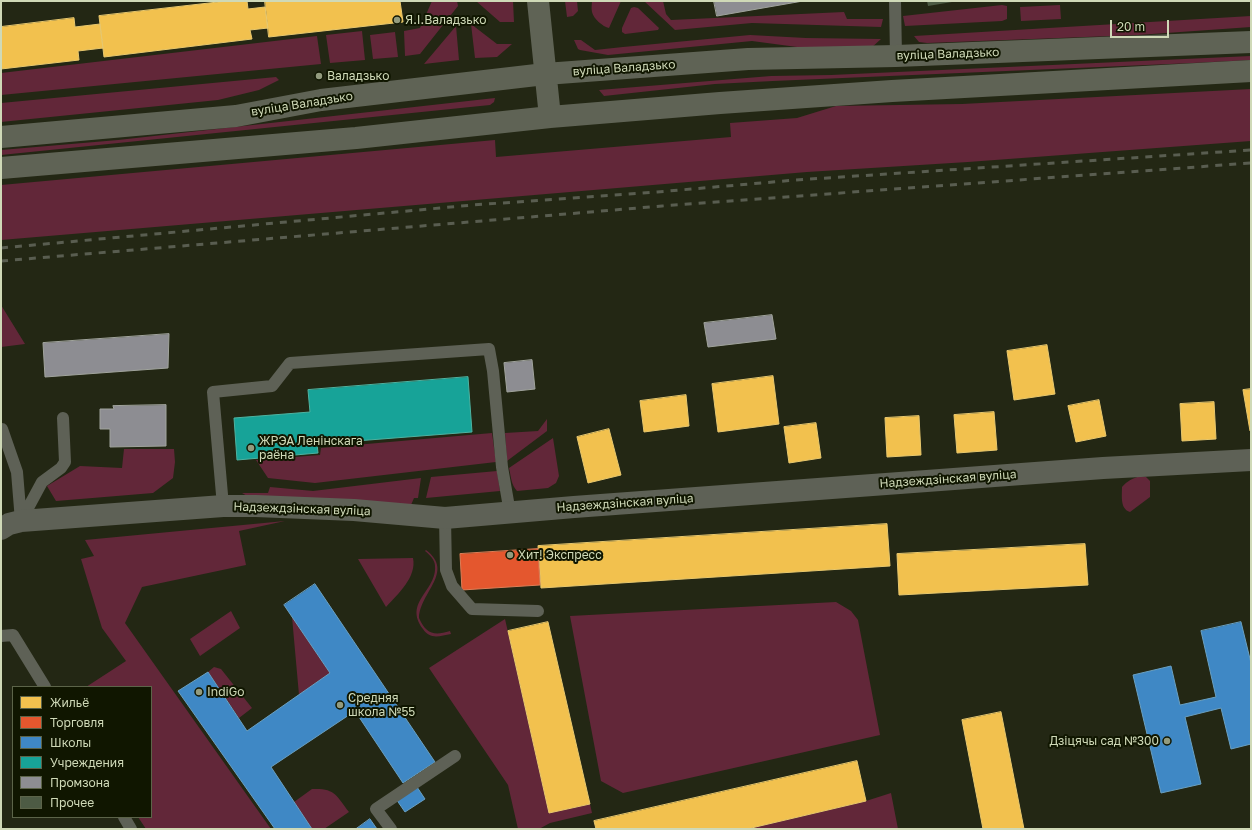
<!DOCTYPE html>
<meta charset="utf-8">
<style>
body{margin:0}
#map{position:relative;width:1252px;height:830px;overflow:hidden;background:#232714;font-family:"Golos Text",sans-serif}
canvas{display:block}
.frame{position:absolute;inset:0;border:2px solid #cfd9b7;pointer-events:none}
.legend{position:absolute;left:12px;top:686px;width:140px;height:132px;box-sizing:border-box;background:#101600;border:1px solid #5c6449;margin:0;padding:5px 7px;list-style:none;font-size:12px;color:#cfd9b7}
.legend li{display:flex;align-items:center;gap:8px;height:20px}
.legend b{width:20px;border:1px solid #5c6449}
.scale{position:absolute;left:1110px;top:20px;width:59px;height:18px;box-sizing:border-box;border:2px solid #cfd9b7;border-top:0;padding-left:5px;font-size:12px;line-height:14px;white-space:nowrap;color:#cfd9b7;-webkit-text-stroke:3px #101600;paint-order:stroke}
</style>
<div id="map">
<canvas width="1252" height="830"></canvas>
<div class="frame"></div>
<ul class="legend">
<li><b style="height:11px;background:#f2c14e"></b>Жильё</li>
<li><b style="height:11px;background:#e4572e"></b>Торговля</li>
<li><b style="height:11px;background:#3f88c5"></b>Школы</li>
<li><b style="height:11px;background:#17a398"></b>Учреждения</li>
<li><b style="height:11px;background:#8d8d92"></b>Промзона</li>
<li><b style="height:11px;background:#4d5b44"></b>Прочее</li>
</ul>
<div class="scale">20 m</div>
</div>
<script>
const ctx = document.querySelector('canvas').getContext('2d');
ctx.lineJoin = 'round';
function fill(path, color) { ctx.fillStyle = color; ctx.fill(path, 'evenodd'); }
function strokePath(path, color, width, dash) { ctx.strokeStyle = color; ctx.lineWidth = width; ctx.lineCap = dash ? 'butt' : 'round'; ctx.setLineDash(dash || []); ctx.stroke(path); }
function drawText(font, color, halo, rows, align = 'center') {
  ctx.font = font + ' "Golos Text",sans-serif'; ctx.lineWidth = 4; ctx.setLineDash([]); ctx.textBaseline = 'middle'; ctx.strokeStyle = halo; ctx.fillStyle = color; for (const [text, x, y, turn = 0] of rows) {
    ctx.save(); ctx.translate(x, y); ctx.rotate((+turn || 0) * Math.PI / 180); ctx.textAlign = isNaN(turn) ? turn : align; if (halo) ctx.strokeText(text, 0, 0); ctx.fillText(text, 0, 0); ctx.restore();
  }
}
fill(new Path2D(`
 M432,1H457L458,6L420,54L405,56L404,31L420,28Z
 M476,1H513L514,22H500Z
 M565,1H577L578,11L573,16L567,17Z
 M592,1H621L609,28C603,27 593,18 592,12C591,8 592,4 592,1Z
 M644,1H663L666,14L671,20L844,12L847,19H883L881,27L752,23L675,30Z
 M1002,5L1007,6V19L1002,21L905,26L903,16Z
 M1060,5L1061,19L1021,21L1020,7Z
 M634,7L638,8L659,28L658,30L625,34L622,32V28L631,8Z
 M1251,16V27L1138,35L927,43L919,42L914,36Z
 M471,24L497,44H512L497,57L475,58Z
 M456,26L459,60L424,64Z
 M362,31L365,60L330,63L326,35Z
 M395,32L398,57L373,59L370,35Z
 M750,35L806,38L881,39L870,49L797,47L752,41L608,55L580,50L578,49L574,40H581L595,50L623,47Z
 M317,36L321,64L1,95V73Z
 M1251,56V60L1193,63L773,81L715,84L604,96L599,90L771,76L831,75Z
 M276,77L279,80L259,90L218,100L1,122V103Z
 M1251,89V141L968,162L807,172L1,240V185L495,140L496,157L731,137L730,123L797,118L836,106L962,104Z
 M495,98L494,102L490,105L1,155V150L118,140Z
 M1,305L25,344L1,347Z
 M547,419V431L507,461L505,433L538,431Z
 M492,433L496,462L315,483L268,478L256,460L320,455L321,448Z
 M553,438L559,476L556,483L548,488L517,491C511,485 511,476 509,468Z
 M124,449H174L175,462L173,478L153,493L56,501L47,486L80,466L122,468Z
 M497,471L500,491L426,498L431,477Z
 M1141,476L1146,477L1150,481V497L1130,512C1120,509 1122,496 1122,487C1127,481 1133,478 1141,476Z
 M421,478L418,498H414L411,505L254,500L242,493H268L270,487L313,491Z
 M285,521L239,531L246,565L142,587L125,623L271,829H146L138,817H151V687H86L126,661L102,628L81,559L94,556L85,540Z
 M426,550C455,572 420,592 419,618C426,634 434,636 450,631L451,634C440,636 430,640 423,629C403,602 437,591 435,566C435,560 430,555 425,551Z
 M413,558C417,577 398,594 386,607L358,559Z
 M836,602L851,611L858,620L880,735L623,793L601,781L570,616Z
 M231,611L240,628L200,656L190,639Z
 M292,617L330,673L299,695Z
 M505,619L549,812L590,804L592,813L550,823L539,829H518L508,785L429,668Z
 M214,667L221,669L252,708L239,718L208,672Z
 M312,789C335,788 336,795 349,812L324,829H312L294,802Z
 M891,793L898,829H747L866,801Z`), '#622739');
const homes = new Path2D(`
 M227,1H247L248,9L265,7L268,28L250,30L252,39L104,57L99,16Z
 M265,1H400L403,22L269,37Z
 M74,18L75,27L100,24L103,48L78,51L79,60L1,69V27Z
 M1047,345L1055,394L1014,400L1007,351Z
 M773,376L779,424L718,432L712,384Z
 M1251,389V431H1250L1243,390Z
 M686,395L689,426L644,432L640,401Z
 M1099,400L1106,436L1076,442L1068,406Z
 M1214,402L1216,439L1182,441L1180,404Z
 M994,412L997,450L957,453L954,415Z
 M919,416L921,455L887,457L885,418Z
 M816,423L821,458L789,463L784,427Z
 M609,429L621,475L588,483L577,437Z
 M887,524L890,566L541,588L538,546Z
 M1085,544L1088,585L899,595L897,554Z
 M548,622L590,804L549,813L508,631Z
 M1001,712L1024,829H983L962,720Z
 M857,761L866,801L747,829H596L594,821Z`);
fill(homes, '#f2c14e');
strokePath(homes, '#e8c86e', 1);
const shops = new Path2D(`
 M538,549L540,585L462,590L460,554Z`);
fill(shops, '#e4572e');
strokePath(shops, '#de7e57', 1);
const schools = new Path2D(`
 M315,584L435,762L403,783L355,711L271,767L312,829H275L178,691L208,672L247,731L330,673L284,605Z
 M1241,622L1251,663V744L1231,749L1221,708L1185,717L1201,784L1161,793L1133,675L1171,666L1180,705L1216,697L1201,631Z
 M417,787L425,799L405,812L396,799Z
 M370,819L377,829H356Z`);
fill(schools, '#3f88c5');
strokePath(schools, '#6aa0c1', 1);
const public = new Path2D(`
 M468,377L472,432L317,444L318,453L237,460L234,418L310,412L308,390Z`);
fill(public, '#17a398');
strokePath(public, '#4eb3a1', 1);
const industry = new Path2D(`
 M714,1H803L717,16Z
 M772,315L776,339L708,347L704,323Z
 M169,334L168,368L45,377L43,343Z
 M532,360L535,389L507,392L504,363Z
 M166,405V446L110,447V429H100V409H114L113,406Z`);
fill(industry, '#8d8d92');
strokePath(industry, '#a1a49d', 1);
fill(new Path2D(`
 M927,1H952V2L928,6Z`), '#4d5b44');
strokePath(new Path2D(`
 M895,1L896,56
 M2,429L17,472L21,521
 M223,506L213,392L272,386L290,363L489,349L493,371L502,467L510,513
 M445,518L446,570L452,586L472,609L538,611
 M21,521L42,482L61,468L65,462L63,418
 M1,636L13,635L45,687
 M124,817L131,829
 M391,829L376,809L455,756`), '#5e6156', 12);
strokePath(new Path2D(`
 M1,529L9,524L21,521L223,506H256L354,510L445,518L574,507L1103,468L1251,460`), '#5e6156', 22);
strokePath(new Path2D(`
 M538,1L550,117
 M1,137L236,116L321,100L545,74L748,59L896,56L1251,42
 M1,168L356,138L550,117L720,103L892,91L1251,71`), '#5f6355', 22);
strokePath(new Path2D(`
 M1,248L473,205L657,192L796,180L1251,150
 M1,261L662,206L1251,163`), '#595d50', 3, [7, 7]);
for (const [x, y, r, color] of [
 [397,20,4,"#939b7e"],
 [319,76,4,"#939b7e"],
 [251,448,4,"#939b7e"],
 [510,555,4,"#939b7e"],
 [199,692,4,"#939b7e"],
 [340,705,4,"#939b7e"],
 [1167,741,4,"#939b7e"]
]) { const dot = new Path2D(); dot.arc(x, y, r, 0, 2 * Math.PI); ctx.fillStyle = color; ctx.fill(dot); strokePath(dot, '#101600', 1.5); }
drawText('12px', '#cfd9b7', '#101600', [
 ["Я.І.Валадзько",405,20],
 ["Валадзько",327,76],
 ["ЖРЭА Ленінскага",259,441],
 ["раёна",259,455],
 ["Хит! Экспресс",518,555],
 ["IndiGo",207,692],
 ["Средняя",348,698],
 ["школа №55",348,712],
 ["Дзіцячы сад №300",1159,741,"right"]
], 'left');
drawText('12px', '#cfd9b7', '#101600', [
 ["вуліца Валадзько",948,54,-2],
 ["вуліца Валадзько",624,68,-4],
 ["вуліца Валадзько",302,104,-9],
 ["Надзеждзінская вуліца",948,479,-4],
 ["Надзеждзінская вуліца",625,503,-4],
 ["Надзеждзінская вуліца",302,509,2]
]);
</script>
